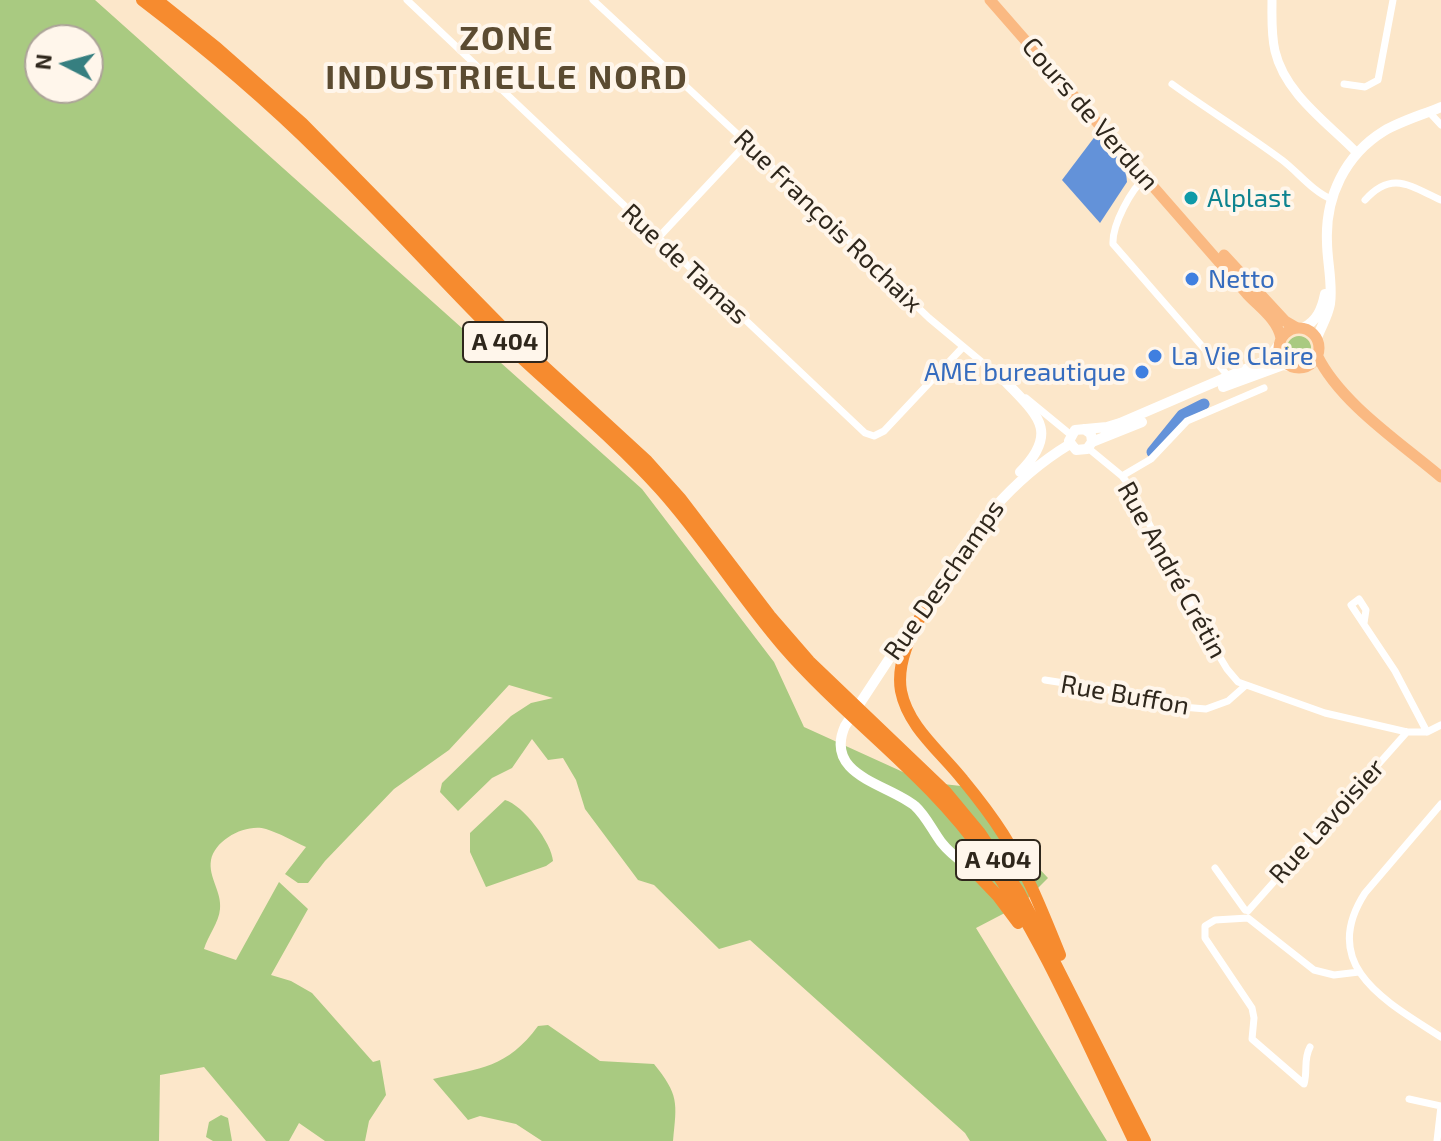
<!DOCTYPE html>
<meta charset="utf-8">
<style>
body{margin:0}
#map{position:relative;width:1441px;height:1141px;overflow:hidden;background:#fce7ca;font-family:"Exo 2",sans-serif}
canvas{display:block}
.north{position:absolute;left:24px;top:24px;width:80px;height:80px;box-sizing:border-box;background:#fff6eb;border:2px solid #aca398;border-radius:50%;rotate:276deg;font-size:22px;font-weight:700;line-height:32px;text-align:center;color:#2f271c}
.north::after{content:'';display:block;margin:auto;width:28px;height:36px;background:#367f80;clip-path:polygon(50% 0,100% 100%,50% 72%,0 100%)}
</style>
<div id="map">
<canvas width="1441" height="1141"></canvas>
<div class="north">N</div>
</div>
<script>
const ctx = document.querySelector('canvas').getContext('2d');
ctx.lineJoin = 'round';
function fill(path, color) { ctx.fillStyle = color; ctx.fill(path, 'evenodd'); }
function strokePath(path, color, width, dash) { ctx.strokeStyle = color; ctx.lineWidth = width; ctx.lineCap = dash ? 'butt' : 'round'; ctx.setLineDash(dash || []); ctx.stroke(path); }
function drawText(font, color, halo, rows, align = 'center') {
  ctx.font = font + ' "Exo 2",sans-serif'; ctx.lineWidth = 8; ctx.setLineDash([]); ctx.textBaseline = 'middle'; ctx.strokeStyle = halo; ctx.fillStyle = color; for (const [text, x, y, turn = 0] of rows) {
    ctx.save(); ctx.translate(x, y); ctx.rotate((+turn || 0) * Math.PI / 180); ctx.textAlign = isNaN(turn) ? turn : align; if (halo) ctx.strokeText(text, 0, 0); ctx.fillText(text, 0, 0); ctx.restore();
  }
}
fill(new Path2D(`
 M0,0H95L642,489L774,662L804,727L925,782L961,786L1048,878L1022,904L976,928L1107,1141H970L965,1133L750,940L719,949L654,885L638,880L585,809L576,780L563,758L548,760L532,739L512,768L492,778L458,811L440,792L442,783L511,716L531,703L553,698L509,685L449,750L394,789L325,861L308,883H298L285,874L306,847C293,841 279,833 266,829C247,823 215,839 211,860C208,877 222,892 220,909C219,922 208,936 204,949L236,960L279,882L308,909L271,975L291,981L312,993L373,1062L380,1060L386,1095L369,1121L365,1141H325L299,1123L289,1141H266L204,1067L160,1075L159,1141H0ZM40,40H88V88H40Z
 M1287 348a12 12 0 1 1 24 0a12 12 0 1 1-24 0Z
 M505,800C523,805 552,843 553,861L546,866L486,887L470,852V833Z
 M548,1025L600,1061L654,1064C679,1095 677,1102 673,1141H542L516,1124L480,1116L468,1120L433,1079C481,1068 507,1068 538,1026Z
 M221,1115L228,1118L232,1141H213L206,1137L209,1122Z`), '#a9ca81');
fill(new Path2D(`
 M1096,135L1125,164L1127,182L1100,223L1062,180Z`), '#6392d9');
strokePath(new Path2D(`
 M1152,452L1182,415L1204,404`), '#6392d9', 11);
strokePath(new Path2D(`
 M407,0L865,433L874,436L884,431L963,347
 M593,0L747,143L929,318L1007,383
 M1172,84C1208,110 1246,133 1282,160C1298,172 1312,191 1331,199
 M1344,84L1365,87L1378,80L1393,0
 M1429,112L1441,125
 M1146,177C1131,189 1112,225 1113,244L1229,377
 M1365,200C1392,170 1410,186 1441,200
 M658,238L747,143
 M1026,398L1071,435
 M1088,448L1122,476L1129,485L1209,639L1227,669L1238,682L1325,713L1407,732H1427L1441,725
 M1122,476L1151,459L1187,421L1264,388
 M1364,623L1366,610L1359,599L1351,605L1395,671L1427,732
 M1045,680L1109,690L1182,707L1206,709L1228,701L1245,686
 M1441,804L1365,893C1317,967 1389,1003 1441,1037
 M1215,868L1245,910
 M1248,911L1407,732
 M1310,1047C1303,1060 1308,1070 1304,1084L1252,1039L1254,1018L1252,1008L1205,938V926L1215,920L1248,918L1314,970L1334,975L1359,972
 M1409,1099L1441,1106
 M1437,1141L1441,1106`), '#fff', 7);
strokePath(new Path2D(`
 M1272,0C1272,17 1271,34 1275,51C1285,94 1328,123 1357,153`), '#fff', 9);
strokePath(new Path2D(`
 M1303,328C1317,321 1322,309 1325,294
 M1317,338C1321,327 1328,316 1330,304C1333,284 1327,261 1327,242C1325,197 1345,155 1384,131C1401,121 1422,115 1441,107
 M1004,380C1036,414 1061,431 1020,472
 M1223,387L1283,365L1291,366
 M1084,429L1091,434L1092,442L1087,449L1076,450L1069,441L1075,430L1107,427L1120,423L1264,361L1270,357L1279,344
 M1092,442L1142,422
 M929,597C971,535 1004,484 1070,444
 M914,621L845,726C823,776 889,784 915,806C926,816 932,830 941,842C950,854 962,862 974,871`), '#fff', 10);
strokePath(new Path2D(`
 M990,0L1247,294C1260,308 1277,319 1281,338
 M1224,255L1285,321L1297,328
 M1279 348a20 20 0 1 1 40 0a20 20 0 1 1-40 0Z
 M1317,355C1340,403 1401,443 1441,477`), '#fab982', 11);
strokePath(new Path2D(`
 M142,0C205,48 266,99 322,155C381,212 435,273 493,331C548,385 609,432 660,489C705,539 740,596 783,646C847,720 929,775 985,856C1045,941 1088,1047 1134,1141
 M157,0L217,48L302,123L512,337L647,461L680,498L770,616L809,661L946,792L980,833L1019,892L1145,1141
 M932,594C918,623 895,657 901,691C908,727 941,752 963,780C977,797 991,815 1003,834C1027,872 1043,913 1060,955
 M974,871L997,895L1018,923`), '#f68b2f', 12);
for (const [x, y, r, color] of [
 [1191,198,8,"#0f9aa8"],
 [1192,279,8,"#3f7fe0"],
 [1155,356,8,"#3f7fe0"],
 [1142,372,8,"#3f7fe0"]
]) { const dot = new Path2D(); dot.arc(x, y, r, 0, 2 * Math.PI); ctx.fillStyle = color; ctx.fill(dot); strokePath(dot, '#fff6eb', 3); }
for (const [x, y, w] of [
 [505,342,84],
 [998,860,84]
]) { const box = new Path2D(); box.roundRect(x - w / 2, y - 20, w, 40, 6); ctx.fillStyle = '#fff6eb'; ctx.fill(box); strokePath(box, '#2f271c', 2); }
drawText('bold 24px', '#2f271c', null, [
 ["A 404",505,342],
 ["A 404",998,860]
]);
drawText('26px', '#2f271c', '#fff6eb', [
 ["Cours de Verdun",1090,114,49],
 ["Rue François Rochaix",828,221,44],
 ["Rue de Tamas",685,264,43],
 ["Rue André Crétin",1172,570,61],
 ["Rue Deschamps",944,580,-55],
 ["Rue Buffon",1125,695,10],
 ["Rue Lavoisier",1327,821,-48]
]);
drawText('26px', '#0d838f', '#fff6eb', [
 ["Alplast",1207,198]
], 'left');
drawText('26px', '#366cbe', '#fff6eb', [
 ["Netto",1208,279],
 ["La Vie Claire",1171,356],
 ["AME bureautique",1126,372,"right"]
], 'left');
ctx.letterSpacing = '2px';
drawText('bold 34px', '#5b4b31', '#fff6eb', [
 ["ZONE",507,39],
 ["INDUSTRIELLE NORD",507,78]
]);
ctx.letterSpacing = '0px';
</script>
